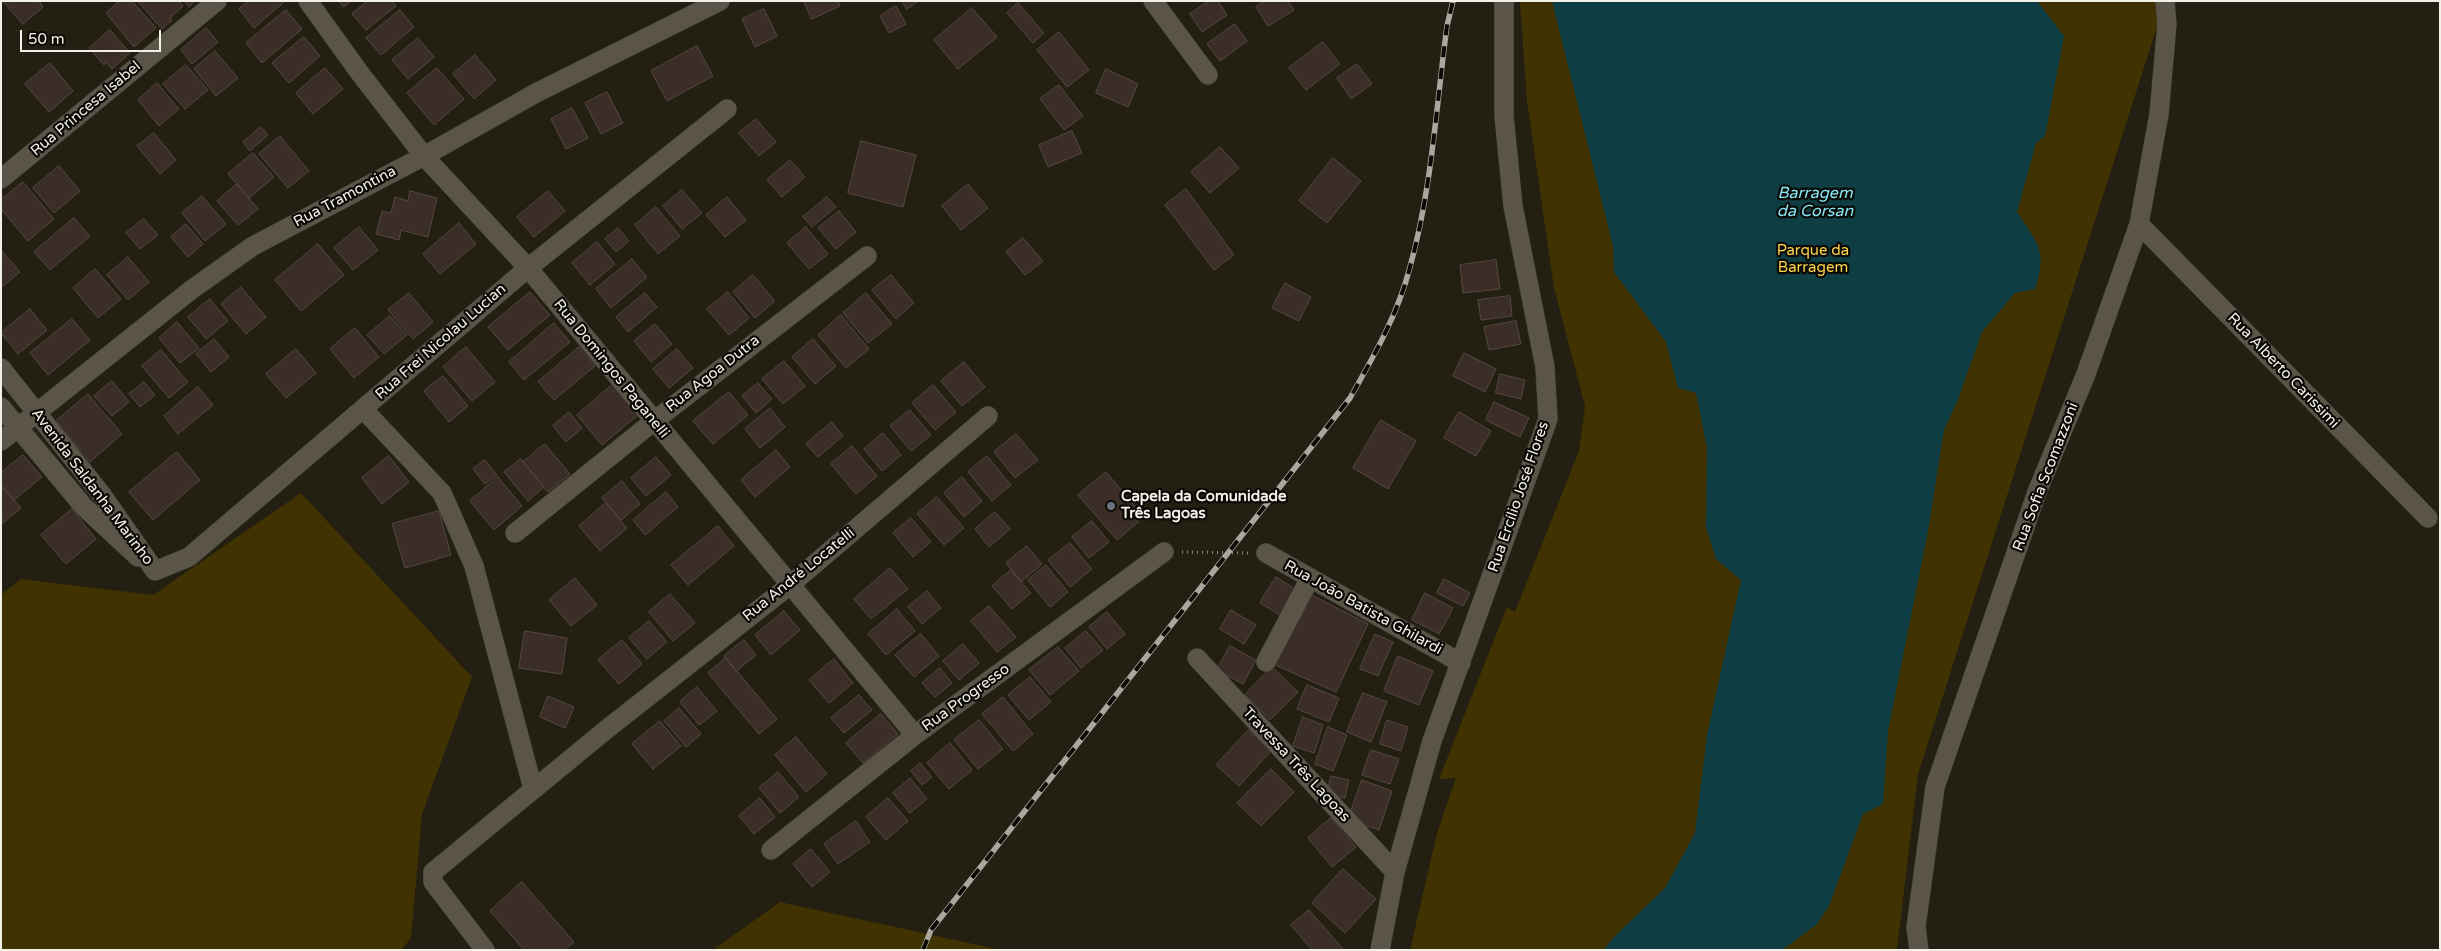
<!DOCTYPE html>
<meta charset="utf-8">
<style>
body{margin:0}
#map{position:relative;width:2441px;height:951px;overflow:hidden;background:#231f13;font-family:"Varela Round",sans-serif}
canvas{display:block}
.frame{position:absolute;inset:0;border:2px solid #f3f0e8;pointer-events:none}
.scale{position:absolute;left:20px;top:30px;width:141px;height:22px;box-sizing:border-box;border:2px solid #f3f0e8;border-top:0;padding-left:6px;font-size:15px;line-height:18px;white-space:nowrap;color:#f3f0e8;-webkit-text-stroke:4px #0a0905;paint-order:stroke}
</style>
<div id="map">
<canvas width="2441" height="951"></canvas>
<div class="frame"></div>
<div class="scale">50 m</div>
</div>
<script>
const ctx = document.querySelector('canvas').getContext('2d');
ctx.lineJoin = 'round';
function fill(path, color) { ctx.fillStyle = color; ctx.fill(path, 'evenodd'); }
function strokePath(path, color, width, dash) { ctx.strokeStyle = color; ctx.lineWidth = width; ctx.lineCap = dash ? 'butt' : 'round'; ctx.setLineDash(dash || []); ctx.stroke(path); }
function drawText(font, color, halo, rows, align = 'center') {
  ctx.font = font + ' "Varela Round",sans-serif'; ctx.lineWidth = 4.5; ctx.setLineDash([]); ctx.textBaseline = 'middle'; ctx.strokeStyle = halo; ctx.fillStyle = color; for (const [text, x, y, turn = 0] of rows) {
    ctx.save(); ctx.translate(x, y); ctx.rotate((+turn || 0) * Math.PI / 180); ctx.textAlign = isNaN(turn) ? turn : align; if (halo) ctx.strokeText(text, 0, 0); ctx.fillText(text, 0, 0); ctx.restore();
  }
}
fill(new Path2D(`
 M1520,1H2161L2163,8L1918,774L1897,950H1410L1437,833L1456,778L1439,779L1507,607L1515,612L1579,451L1585,406L1554,288L1527,101Z
 M301,493L472,677L422,814L411,938L401,950H1V595L21,579L153,595Z
 M780,902L1001,950H713Z`), '#413301');
fill(new Path2D(`
 M1552,1H2037L2064,36L2045,136L2036,143L2017,212C2037,243 2048,250 2035,289L2015,293L1982,332L1957,402L1944,430L1928,531L1888,731L1883,804L1863,814L1829,906L1816,925L1782,950H1604L1612,939L1665,888L1695,833L1707,735L1741,580L1716,559L1706,527L1707,448L1696,393L1678,388L1666,342L1614,272L1613,246Z`), '#0e3d44');
const building = new Path2D(`
 M3,1H39L43,7L23,24Z
 M120,1H132L156,28L134,47L106,13Z
 M138,1H179L183,6L170,18L172,20L162,29Z
 M185,1H195L189,7Z
 M249,1H283L284,2L254,28L239,9Z
 M339,1H351L344,7Z
 M368,1H392L396,6L366,30L352,14Z
 M804,1H838L840,6L812,19Z
 M902,1H918L907,9Z
 M1209,1H1218L1227,15L1202,32L1190,14Z
 M1265,1H1288L1294,10L1268,26L1256,7Z
 M1018,3L1044,33L1033,43L1007,13Z
 M896,6L906,24L889,33L880,16Z
 M972,8L997,37L958,69L934,40Z
 M764,9L777,36L755,47L742,19Z
 M286,10L302,29L262,63L246,43Z
 M400,10L414,27L381,55L366,38Z
 M1235,24L1247,41L1220,61L1207,44Z
 M206,28L218,42L192,64L181,50Z
 M110,30L130,53L112,69L106,62L104,65L89,48Z
 M1059,32L1089,70L1067,87L1037,50Z
 M304,37L320,56L289,83L272,63Z
 M418,38L434,57L408,79L392,60Z
 M1323,42L1340,64L1306,90L1289,68Z
 M697,46L713,76L667,101L651,71Z
 M215,51L238,78L216,96L194,69Z
 M475,55L496,80L474,99L453,74Z
 M50,63L73,91L49,112L25,84Z
 M1357,64L1372,84L1351,99L1337,78Z
 M186,65L208,90L185,109L163,84Z
 M325,68L343,89L313,114L296,93Z
 M437,68L464,99L434,125L407,93Z
 M1106,69L1138,84L1128,107L1096,93Z
 M157,83L179,109L159,126L138,100Z
 M1059,85L1083,116L1064,130L1040,99Z
 M607,92L623,123L601,134L585,103Z
 M572,108L588,138L566,149L551,119Z
 M756,119L776,142L759,156L739,133Z
 M261,127L268,135L250,151L243,142Z
 M1072,131L1082,153L1048,167L1039,145Z
 M154,133L176,160L160,174L137,146Z
 M280,136L309,171L288,188L259,154Z
 M861,141L916,155L903,207L848,193Z
 M1220,147L1239,168L1210,193L1191,172Z
 M253,153L274,177L249,198L228,174Z
 M1333,158L1361,181L1327,223L1299,201Z
 M790,160L805,177L782,197L767,180Z
 M59,166L80,191L54,213L33,188Z
 M23,182L54,219L28,241L1,209V200Z
 M237,184L258,209L238,225L217,201Z
 M968,184L988,208L961,230L942,206Z
 M1186,189L1234,255L1214,270L1165,205Z
 M682,190L702,213L682,229L663,206Z
 M410,191L437,198L428,237L401,230L399,240L376,234L382,211L391,213L395,197L408,201Z
 M548,191L565,211L534,237L517,217Z
 M202,196L226,224L205,241L182,213Z
 M727,197L746,220L725,237L706,215Z
 M827,197L836,207L812,227L803,217Z
 M656,207L680,236L658,254L635,225Z
 M839,211L856,232L836,249L818,228Z
 M74,218L90,236L50,270L34,252Z
 M144,219L158,235L140,249L126,233Z
 M459,223L476,244L440,274L423,254Z
 M186,224L203,244L188,257L171,237Z
 M359,227L378,250L353,270L334,248Z
 M806,227L828,254L809,269L787,243Z
 M618,228L629,241L616,252L605,239Z
 M1023,238L1043,261L1025,275L1006,252Z
 M597,242L615,264L590,285L572,263Z
 M318,244L344,275L301,311L275,280Z
 M1,250L20,272L1,288Z
 M128,257L149,282L128,300L107,275Z
 M632,259L647,277L611,308L596,289Z
 M1496,260L1500,289L1463,293L1460,265Z
 M95,269L121,299L98,318L73,288Z
 M753,275L775,301L755,318L733,292Z
 M891,275L914,303L896,319L872,290Z
 M1285,283L1311,297L1299,321L1272,308Z
 M241,287L266,317L246,334L221,304Z
 M530,292L550,315L508,350L488,327Z
 M728,292L749,318L729,335L707,309Z
 M409,293L433,322L413,339L388,310Z
 M645,293L657,307L628,332L616,317Z
 M866,293L892,324L868,343L843,313Z
 M1510,296L1512,316L1481,320L1478,300Z
 M210,299L228,321L206,339L188,317Z
 M30,309L47,330L18,354L1,333Z
 M841,315L869,349L846,368L818,335Z
 M390,316L407,335L384,354L367,335Z
 M72,319L90,340L48,375L30,353Z
 M1516,321L1521,344L1489,350L1484,327Z
 M177,322L199,348L180,363L159,338Z
 M554,323L570,342L524,380L509,362Z
 M655,324L672,344L651,362L634,341Z
 M355,328L379,357L354,378L330,349Z
 M214,339L229,357L211,372L196,354Z
 M813,339L836,366L815,384L792,357Z
 M466,347L495,382L472,401L443,367Z
 M579,347L595,366L554,400L538,382Z
 M296,349L316,373L286,398L266,374Z
 M677,349L693,368L669,388L653,369Z
 M161,350L188,382L169,398L142,366Z
 M1464,353L1496,369L1485,392L1453,376Z
 M784,361L805,386L783,404L762,379Z
 M964,362L985,387L962,406L941,381Z
 M1500,374L1525,380L1521,399L1496,393Z
 M443,376L468,406L449,422L424,391Z
 M112,381L129,402L112,416L94,396Z
 M144,382L155,395L140,407L129,394Z
 M758,383L772,399L756,413L742,396Z
 M612,385L638,415L602,445L577,415Z
 M933,385L956,412L935,430L912,403Z
 M198,387L213,405L178,434L164,416Z
 M729,392L748,415L713,444L693,421Z
 M88,394L122,434L90,462L56,421Z
 M1494,402L1529,418L1520,437L1486,420Z
 M770,408L785,427L760,448L745,429Z
 M910,410L931,435L911,451L890,426Z
 M569,412L582,428L566,442L553,426Z
 M1459,412L1491,431L1476,456L1444,438Z
 M1381,420L1416,441L1388,489L1353,468Z
 M832,422L843,436L818,457L806,444Z
 M883,433L901,455L882,471L864,449Z
 M1016,434L1038,460L1015,478L994,452Z
 M545,444L570,474L548,492L523,462Z
 M852,446L877,476L856,494L831,464Z
 M776,450L790,467L755,497L741,480Z
 M177,452L200,480L153,520L129,492Z
 M23,455L42,477L14,500L1,485V473Z
 M389,456L409,482L382,504L362,478Z
 M987,456L1011,485L992,501L968,472Z
 M656,457L671,475L646,496L631,478Z
 M521,459L544,487L528,501L504,472Z
 M485,460L497,475L485,484L473,469Z
 M1106,472L1144,517L1117,540L1078,495Z
 M498,477L522,506L494,530L470,501Z
 M962,477L982,501L964,517L944,493Z
 M622,481L640,504L621,520L602,498Z
 M1,485L21,508L3,523L1,522Z
 M666,492L678,507L645,535L633,520Z
 M937,497L964,528L944,545L917,514Z
 M606,503L627,528L600,551L579,526Z
 M72,509L96,539L66,564L41,535Z
 M439,511L451,555L405,568L392,524Z
 M995,512L1010,529L989,547L975,529Z
 M911,518L931,542L913,557L893,533Z
 M1092,521L1109,542L1089,558L1072,537Z
 M718,526L734,546L688,585L671,565Z
 M1070,543L1092,569L1070,587L1048,560Z
 M1027,546L1042,564L1021,582L1006,563Z
 M1046,565L1068,592L1050,607L1028,580Z
 M890,568L908,589L871,619L854,599Z
 M1011,570L1031,593L1012,609L992,586Z
 M1276,577L1298,591L1283,617L1260,603Z
 M575,578L597,605L571,626L549,600Z
 M1444,579L1470,593L1463,606L1437,593Z
 M927,591L941,608L922,624L908,607Z
 M1308,593L1368,624L1336,692L1273,664Z
 M1425,593L1453,608L1439,634L1412,620Z
 M670,594L695,623L673,641L649,612Z
 M989,606L1016,637L997,652L971,621Z
 M897,609L915,631L886,655L868,634Z
 M1231,610L1256,625L1244,644L1220,629Z
 M784,611L800,630L771,655L755,635Z
 M1107,612L1125,634L1107,649L1089,627Z
 M649,621L667,642L647,659L629,638Z
 M525,631L567,638L562,674L519,668Z
 M1086,631L1103,650L1081,668L1065,648Z
 M921,634L939,656L914,677L895,655Z
 M1375,634L1393,642L1378,676L1360,669Z
 M622,640L642,664L619,684L598,660Z
 M744,640L756,655L736,671L724,656Z
 M963,644L979,663L959,680L943,661Z
 M1230,646L1256,660L1243,684L1217,670Z
 M1058,647L1079,671L1050,695L1029,670Z
 M1398,656L1433,671L1419,705L1384,691Z
 M726,658L777,719L759,734L708,673Z
 M834,659L853,683L829,703L809,680Z
 M1272,667L1298,692L1270,720L1245,695Z
 M940,668L952,683L935,697L922,683Z
 M1030,677L1051,702L1029,720L1008,695Z
 M1307,685L1339,698L1329,722L1297,709Z
 M697,687L717,711L699,725L680,702Z
 M1363,693L1387,702L1371,742L1347,732Z
 M859,695L872,710L844,733L831,718Z
 M548,696L574,707L565,728L540,717Z
 M1003,697L1033,734L1013,751L982,714Z
 M679,708L701,734L686,747L664,721Z
 M881,714L898,734L863,763L846,743Z
 M1303,717L1323,725L1314,753L1293,746Z
 M979,720L1003,749L978,769L954,740Z
 M1387,720L1408,727L1401,751L1380,744Z
 M660,721L681,746L653,769L632,744Z
 M1328,727L1347,735L1333,771L1315,764Z
 M1249,730L1271,751L1239,786L1216,765Z
 M796,737L827,774L806,792L775,755Z
 M950,743L972,770L949,789L927,763Z
 M1371,750L1399,759L1390,784L1362,775Z
 M920,763L932,777L922,785L911,771Z
 M1271,769L1294,792L1261,826L1237,803Z
 M778,772L799,797L780,813L759,788Z
 M1331,776L1349,780L1345,798L1327,794Z
 M910,778L927,799L910,813L893,793Z
 M1362,780L1392,791L1379,830L1348,820Z
 M760,798L775,817L754,834L739,816Z
 M888,798L908,821L886,840L866,817Z
 M1331,818L1356,847L1332,867L1308,838Z
 M856,821L870,842L838,864L824,844Z
 M811,849L830,872L812,887L793,864Z
 M1343,869L1376,899L1345,933L1312,903Z
 M522,882L574,942L565,950H524L490,911Z
 M1309,910L1344,950H1312L1291,925Z`);
fill(building, '#3a2e26');
strokePath(building, '#564840', 1);
const minor = new Path2D(`
 M308,1L359,72L424,156L528,268L915,735
 M1153,1L1208,75
 M1,179L217,1
 M2139,224L2428,518
 M1,368L102,495L155,571
 M1,407L84,507L138,557
 M363,409L442,493L474,566L533,789
 M1,441L191,290L253,246L424,156L536,93L720,1
 M515,533L654,421L867,256
 M1266,553L1461,663
 M155,571L189,557L528,268L727,109
 M1197,658L1395,872
 M1266,662L1310,578
 M771,850L915,735L1164,552
 M485,950L433,882V872L607,729L790,585L988,416
 M1380,950L1395,872L1432,741L1548,419L1545,367L1513,206L1504,116V1
 M1919,950L1916,927L1935,787L2037,492L2086,374L2139,224L2159,114L2167,24L2165,1`);
strokePath(minor, '#3f3c34', 20);
strokePath(new Path2D(`
 M1182,552L1249,553`), '#8a867c', 3, [1, 4]);
strokePath(minor, '#5a5548', 19);
const rail = new Path2D(`
 M923,950L931,930L1350,398C1374,356 1398,314 1410,267C1432,188 1436,107 1447,26L1453,1`);
strokePath(rail, '#aba79e', 5.5);
strokePath(rail, '#0a0905', 4, [11]);
for (const [x, y, r, color] of [
 [1111,506,5,"#6b7280"]
]) { const dot = new Path2D(); dot.arc(x, y, r, 0, 2 * Math.PI); ctx.fillStyle = color; ctx.fill(dot); strokePath(dot, '#0a0905', 2); }
drawText('15px', '#f3f0e8', '#0a0905', [
 ["Rua Princesa Isabel",86,109,-40],
 ["Rua Tramontina",345,197,-28],
 ["Rua Frei Nicolau Lucian",441,342,-41],
 ["Rua Domingos Paganelli",611,369,51],
 ["Rua Alberto Carissimi",2283,371,46],
 ["Rua Agoa Dutra",713,374,-38],
 ["Rua Sofia Scomazzoni",2046,477,-69],
 ["Avenida Saldanha Marinho",92,487,53],
 ["Rua Ercílio José Flores",1519,497,-71],
 ["Rua André Locatelli",799,575,-39],
 ["Rua João Batista Ghilardi",1363,608,29],
 ["Rua Progresso",966,698,-36],
 ["Travessa Três Lagoas",1296,765,47]
]);
drawText('15px', '#fed44d', '#0a0905', [
 ["Parque da",1813,251],
 ["Barragem",1813,268]
]);
drawText('bold 15px', '#f3f0e8', '#0a0905', [
 ["Capela da Comunidade",1121,497],
 ["Três Lagoas",1121,514]
], 'left');
drawText('italic 16px', '#89e8f7', '#0a0905', [
 ["Barragem",1815,194],
 ["da Corsan",1815,212]
]);
</script>
